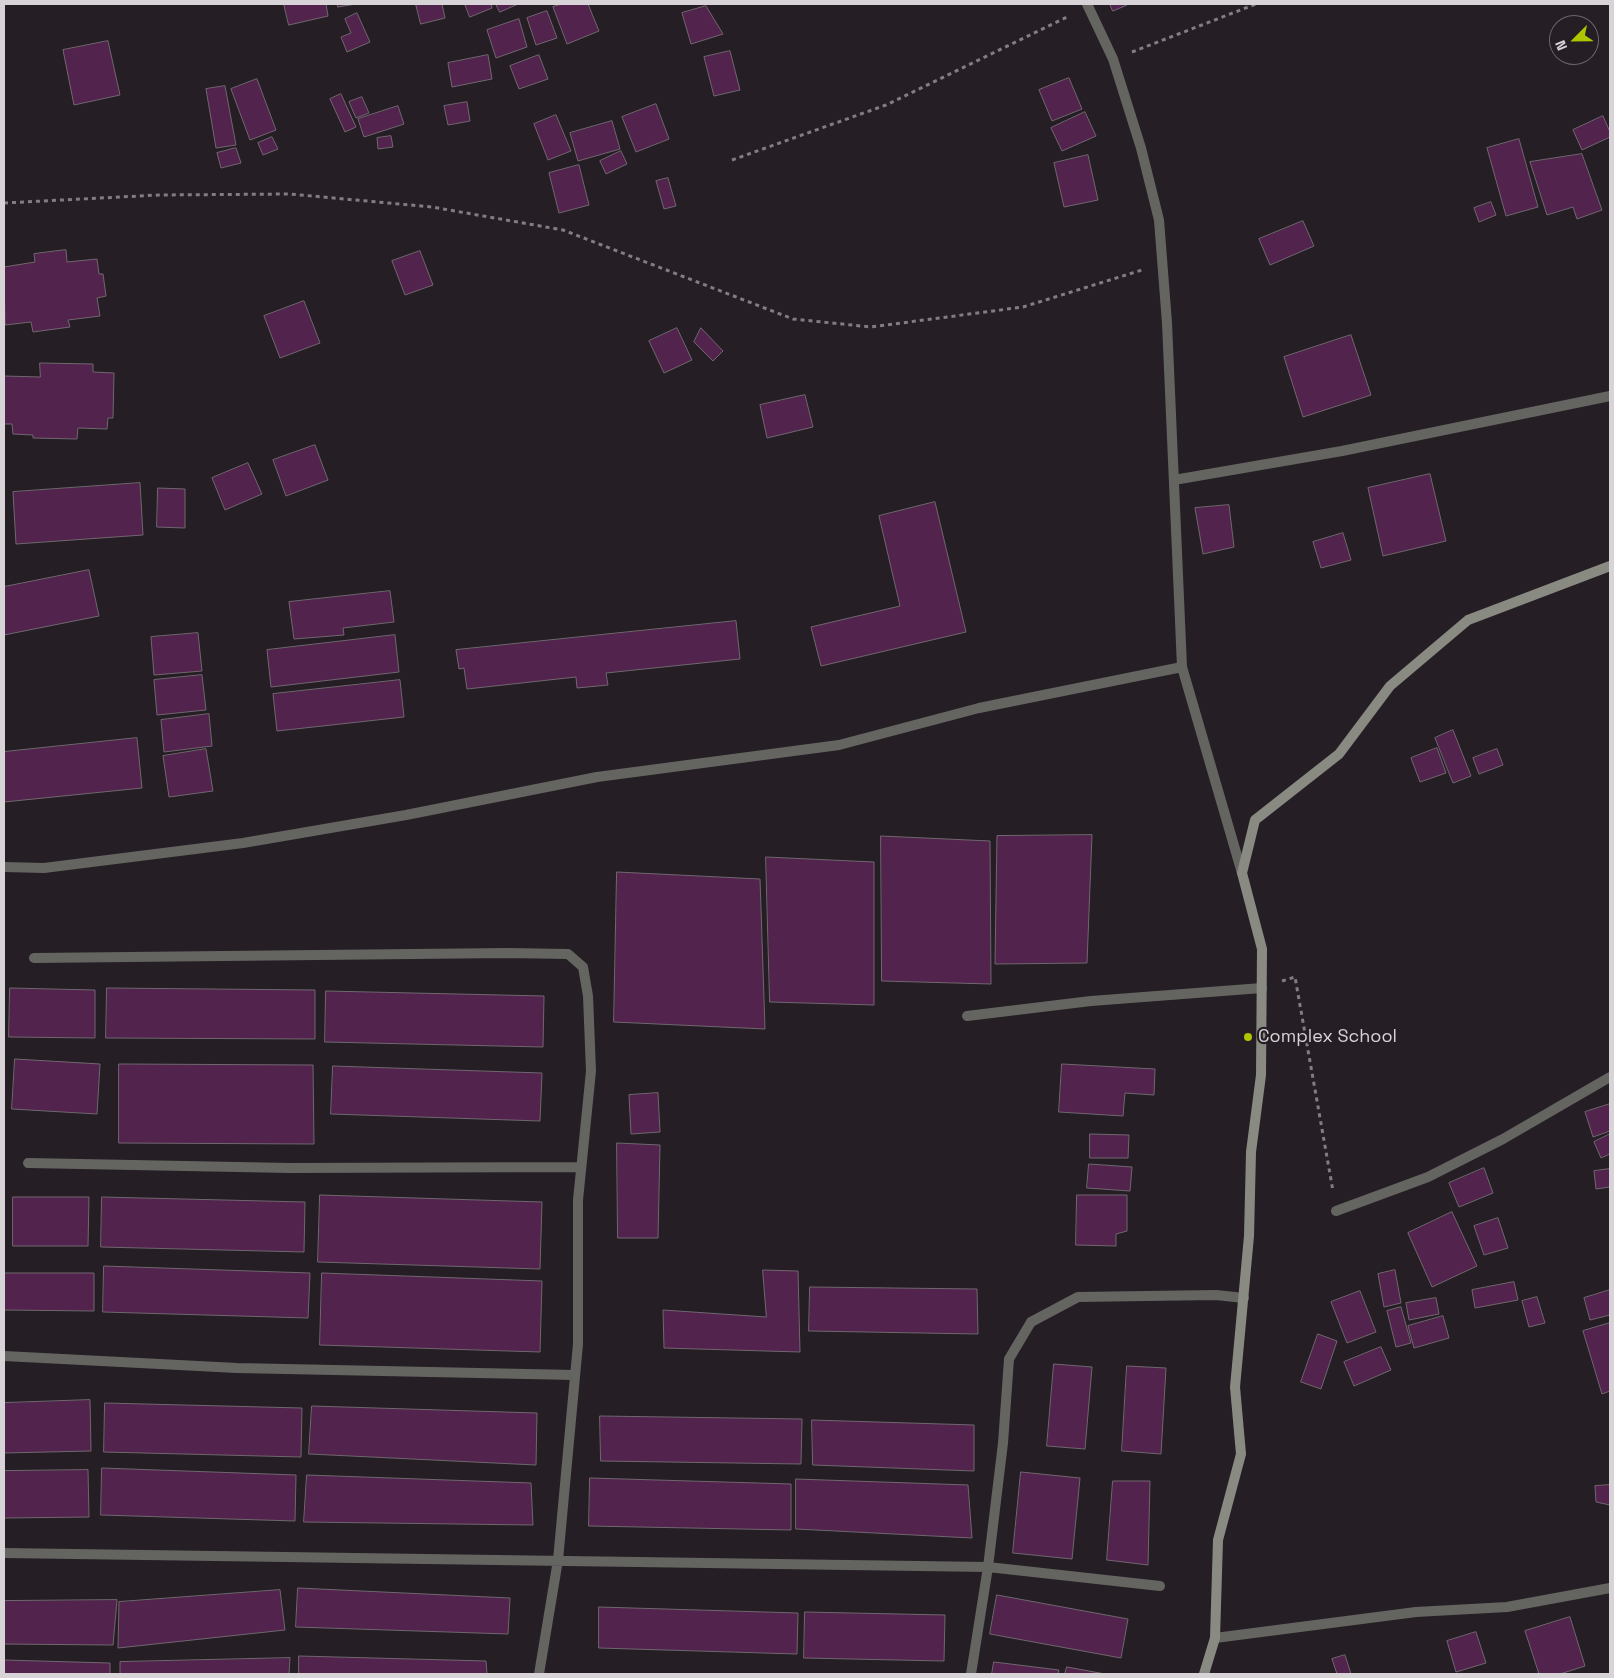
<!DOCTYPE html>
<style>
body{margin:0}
#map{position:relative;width:1614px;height:1678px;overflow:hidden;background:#261e25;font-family:"Space Grotesk",sans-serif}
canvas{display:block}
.frame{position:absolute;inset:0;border:5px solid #d8d3d7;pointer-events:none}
.north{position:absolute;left:1549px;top:15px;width:50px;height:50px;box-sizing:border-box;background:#261e25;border:1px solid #6d666c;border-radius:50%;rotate:247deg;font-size:14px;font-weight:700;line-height:20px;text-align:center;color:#d8d3d7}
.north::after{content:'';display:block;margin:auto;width:18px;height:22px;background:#b0c501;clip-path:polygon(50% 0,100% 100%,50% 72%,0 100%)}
</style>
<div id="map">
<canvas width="1614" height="1678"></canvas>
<div class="frame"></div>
<div class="north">N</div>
</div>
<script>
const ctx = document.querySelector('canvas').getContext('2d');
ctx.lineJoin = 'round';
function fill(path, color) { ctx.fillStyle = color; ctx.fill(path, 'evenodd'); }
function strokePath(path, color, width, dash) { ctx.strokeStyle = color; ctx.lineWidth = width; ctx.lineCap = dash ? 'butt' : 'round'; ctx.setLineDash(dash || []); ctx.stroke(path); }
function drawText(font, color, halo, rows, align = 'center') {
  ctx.font = font + ' "Space Grotesk",sans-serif'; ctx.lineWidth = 4.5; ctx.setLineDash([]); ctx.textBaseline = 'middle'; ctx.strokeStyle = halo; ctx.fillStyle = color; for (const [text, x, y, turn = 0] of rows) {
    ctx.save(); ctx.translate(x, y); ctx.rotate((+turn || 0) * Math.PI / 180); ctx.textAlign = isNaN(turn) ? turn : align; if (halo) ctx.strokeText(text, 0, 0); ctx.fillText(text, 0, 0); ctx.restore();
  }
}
const building = new Path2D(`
 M284,4H326L328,16L289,25Z
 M338,4H356L338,7Z
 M416,4H442L445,18L421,24Z
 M465,4H491L492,8L470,17Z
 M496,4H518L500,12Z
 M562,4H588L599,31L567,44L553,7Z
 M1110,4H1126L1127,5L1113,11Z
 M706,6L723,34L691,44L682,13Z
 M547,11L557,38L536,45L527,18Z
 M357,13L370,42L347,52L341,37L351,33L345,19Z
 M519,19L527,47L496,58L487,30Z
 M108,41L120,95L74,105L63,50Z
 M730,51L740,90L714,96L704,57Z
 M488,55L492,79L452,87L448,63Z
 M539,55L548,79L519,89L510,66Z
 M1069,78L1082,109L1052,121L1039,90Z
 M257,79L276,130L250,140L231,89Z
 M225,86L236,145L216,148L206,89Z
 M341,94L356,127L345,132L330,99Z
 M362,97L369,113L356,118L349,102Z
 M467,102L470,121L448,125L444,106Z
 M656,104L669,139L636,152L622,117Z
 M398,106L404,124L364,137L358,119Z
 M1085,112L1096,136L1062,151L1051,128Z
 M556,115L571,151L548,160L534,124Z
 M1603,116L1610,132V137L1582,150L1573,130Z
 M612,121L620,149L578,161L570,133Z
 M391,136L393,147L378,149L377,138Z
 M272,137L278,149L263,155L258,143Z
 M1519,139L1538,207L1506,216L1487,148Z
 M236,148L241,163L221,168L217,153Z
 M621,151L627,164L606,174L600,161Z
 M1582,154L1602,210L1577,219L1573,207L1547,215L1530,162Z
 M1088,155L1098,200L1064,207L1054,163Z
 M579,165L589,205L559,213L549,173Z
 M668,178L676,206L664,209L656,181Z
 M1491,202L1496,215L1479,222L1474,208Z
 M1303,221L1314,246L1270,265L1259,239Z
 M66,250L67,262L97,259L99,274H103L106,296L97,298L100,316L68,320L70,327L33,332L31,322L5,325L4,267L35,262L34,254Z
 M420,251L433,285L405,295L392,261Z
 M304,301L320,343L280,358L264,316Z
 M677,328L692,360L664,373L649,341Z
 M701,328L723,351L713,361L694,342Z
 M1351,335L1371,395L1303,417L1284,357Z
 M40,363L93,364V372L114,373L113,418H108L107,429L78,428L77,439L33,438V435L13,434L12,424H4V376L40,377Z
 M805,395L813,427L767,438L760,405Z
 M315,445L328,480L286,496L273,460Z
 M248,463L262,494L225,510L212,478Z
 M1430,474L1446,541L1383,556L1368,488Z
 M140,483L143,535L16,544L13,492Z
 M158,488L185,489V528L157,527Z
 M935,502L966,632L821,666L811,627L900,606L879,516Z
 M1229,505L1234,547L1203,554L1195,508Z
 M1343,533L1351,560L1321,568L1313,542Z
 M89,570L99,616L4,635V587Z
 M390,591L394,622L343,628L344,635L294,639L289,602Z
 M736,621L740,659L606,673L608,685L577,688L576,677L467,689L464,668L459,669L456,650Z
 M198,633L202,671L154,675L151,637Z
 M395,635L399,672L271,687L267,650Z
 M202,675L206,710L157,715L154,680Z
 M400,680L404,717L277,731L273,694Z
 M209,714L212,746L164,752L161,720Z
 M1453,730L1471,776L1453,783L1435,738Z
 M137,738L142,788L4,802V752Z
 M1437,748L1446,773L1420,782L1411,758Z
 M206,749L213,791L169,797L163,756Z
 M1497,749L1503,765L1479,774L1473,758Z
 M1092,835L1087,963L995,964L997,836Z
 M881,836L990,841L991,984L882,981Z
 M766,857L874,862V1005L770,1002Z
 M617,872L760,879L765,1029L614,1022Z
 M10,988L95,990V1038L9,1037Z
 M107,988L315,990V1039L106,1038Z
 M326,991L544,996L543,1047L325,1042Z
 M15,1059L100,1064L97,1114L12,1109Z
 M119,1064L313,1065L314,1144L119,1143Z
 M1062,1064L1155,1069L1154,1095L1125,1093L1123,1116L1059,1112Z
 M333,1066L542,1073L540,1121L331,1114Z
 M658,1093L660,1132L631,1134L629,1095Z
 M1610,1104V1131L1593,1137L1585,1112Z
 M1090,1134L1129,1135L1128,1158H1090Z
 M1610,1134V1154L1601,1158L1594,1142Z
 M617,1143L660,1145L658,1238H618Z
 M1089,1164L1132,1167L1130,1191L1087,1188Z
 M1484,1168L1493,1193L1459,1207L1449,1183Z
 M1610,1169V1187L1596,1189L1594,1171Z
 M320,1195L542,1202L540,1269L318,1262Z
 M1077,1195H1127V1231L1116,1234V1246L1076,1245Z
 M13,1197H89L88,1246H13Z
 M102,1197L305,1202L304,1252L101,1247Z
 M1452,1212L1477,1266L1432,1287L1408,1233Z
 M1498,1218L1508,1248L1484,1255L1474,1226Z
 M104,1266L310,1273L308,1318L103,1312Z
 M763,1270L798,1271L800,1352L664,1348L663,1310L766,1317Z
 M1395,1270L1401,1303L1384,1307L1378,1274Z
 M4,1273H94V1311L4,1310Z
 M322,1273L542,1281L540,1352L320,1345Z
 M1514,1282L1518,1300L1475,1308L1472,1290Z
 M810,1287L977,1289L978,1334L809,1331Z
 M1610,1290V1315L1590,1320L1584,1298Z
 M1360,1291L1376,1332L1347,1343L1331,1302Z
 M1537,1297L1545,1323L1529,1327L1522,1301Z
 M1436,1298L1439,1314L1409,1320L1406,1303Z
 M1401,1307L1411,1343L1396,1347L1387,1311Z
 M1443,1316L1449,1338L1414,1348L1408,1326Z
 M1610,1323V1391L1602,1394L1583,1331Z
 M1318,1334L1337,1341L1321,1389L1301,1382Z
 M1381,1347L1391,1370L1354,1386L1344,1362Z
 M1054,1364L1092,1367L1085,1449L1047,1446Z
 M1127,1366L1166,1368L1161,1454L1122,1451Z
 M90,1400L91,1451L4,1453V1403Z
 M105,1403L302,1408L301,1457L104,1452Z
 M312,1406L537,1413L536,1465L309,1454Z
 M600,1416L802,1419L801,1464L601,1461Z
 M812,1420L974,1425V1471L813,1465Z
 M102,1468L296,1475L295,1521L101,1515Z
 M88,1470L89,1517L4,1518V1471Z
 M1021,1472L1080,1478L1072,1559L1013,1553Z
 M307,1475L531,1483L533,1525L304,1522Z
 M590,1478L791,1484V1530L589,1526Z
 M796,1479L968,1485L972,1538L796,1529Z
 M1113,1481H1150L1148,1565L1107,1560Z
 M1610,1485V1505L1596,1502L1595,1486Z
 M298,1588L510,1598L508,1634L296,1627Z
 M280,1590L285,1630L118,1648L119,1602Z
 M997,1595L1128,1619L1121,1658L990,1634Z
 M117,1600L113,1645L4,1644V1601Z
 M599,1607L798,1613L797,1654L599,1648Z
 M805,1612L945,1615L944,1661L804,1658Z
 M1570,1617L1585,1666L1560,1674H1539L1525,1631Z
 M1476,1632L1486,1663L1456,1672L1447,1641Z
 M1345,1655L1351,1674H1337L1332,1659Z
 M299,1656L486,1661L487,1674H299Z
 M290,1658L289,1674H120V1662Z
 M4,1660L110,1663V1674H4Z
 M994,1662L1059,1670L1058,1674H992Z
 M1067,1667L1105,1674H1065Z`);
fill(building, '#52234d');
strokePath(building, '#70676f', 1);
strokePath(new Path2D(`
 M1132,52L1256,4
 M732,160L886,105L1069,16
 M4,203L159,195L290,194L432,207L563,230L793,319L871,327L1023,307L1142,270
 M1282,981L1295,977L1333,1191`), '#837c82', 3, [4, 4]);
strokePath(new Path2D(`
 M1087,4L1113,59L1141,148L1159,220L1167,323L1182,667L1242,873
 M1174,480L1342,451L1610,396
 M4,867L44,868L243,843L406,815L597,777L839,745L979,708L1182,667
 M34,958L508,953L568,954L583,967L588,996L591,1071L578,1200V1344L558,1560L539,1674
 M967,1016L1091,1001L1262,988
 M28,1163L290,1168L581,1167
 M1336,1211L1428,1177L1503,1139L1610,1077
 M4,1356L237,1368L575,1375
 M4,1553L988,1567L971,1674
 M1160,1586L988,1567L1003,1443L1009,1359L1031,1322L1078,1297L1216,1295L1244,1298
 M1215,1638L1416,1612L1507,1607L1610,1588`), '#646560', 10);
strokePath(new Path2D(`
 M1204,1674L1215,1638L1218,1540L1241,1454L1235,1387L1249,1236L1251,1152L1261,1075L1262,949L1242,873L1255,820L1339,754L1390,686L1468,620L1610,566`), '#898b83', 10);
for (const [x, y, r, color] of [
 [1248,1037,5,"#b0c501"]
]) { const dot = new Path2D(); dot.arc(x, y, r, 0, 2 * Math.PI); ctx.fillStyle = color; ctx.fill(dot); strokePath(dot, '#261e25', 2); }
drawText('18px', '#d8d3d7', '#261e25', [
 ["Complex School",1258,1037]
], 'left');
</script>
